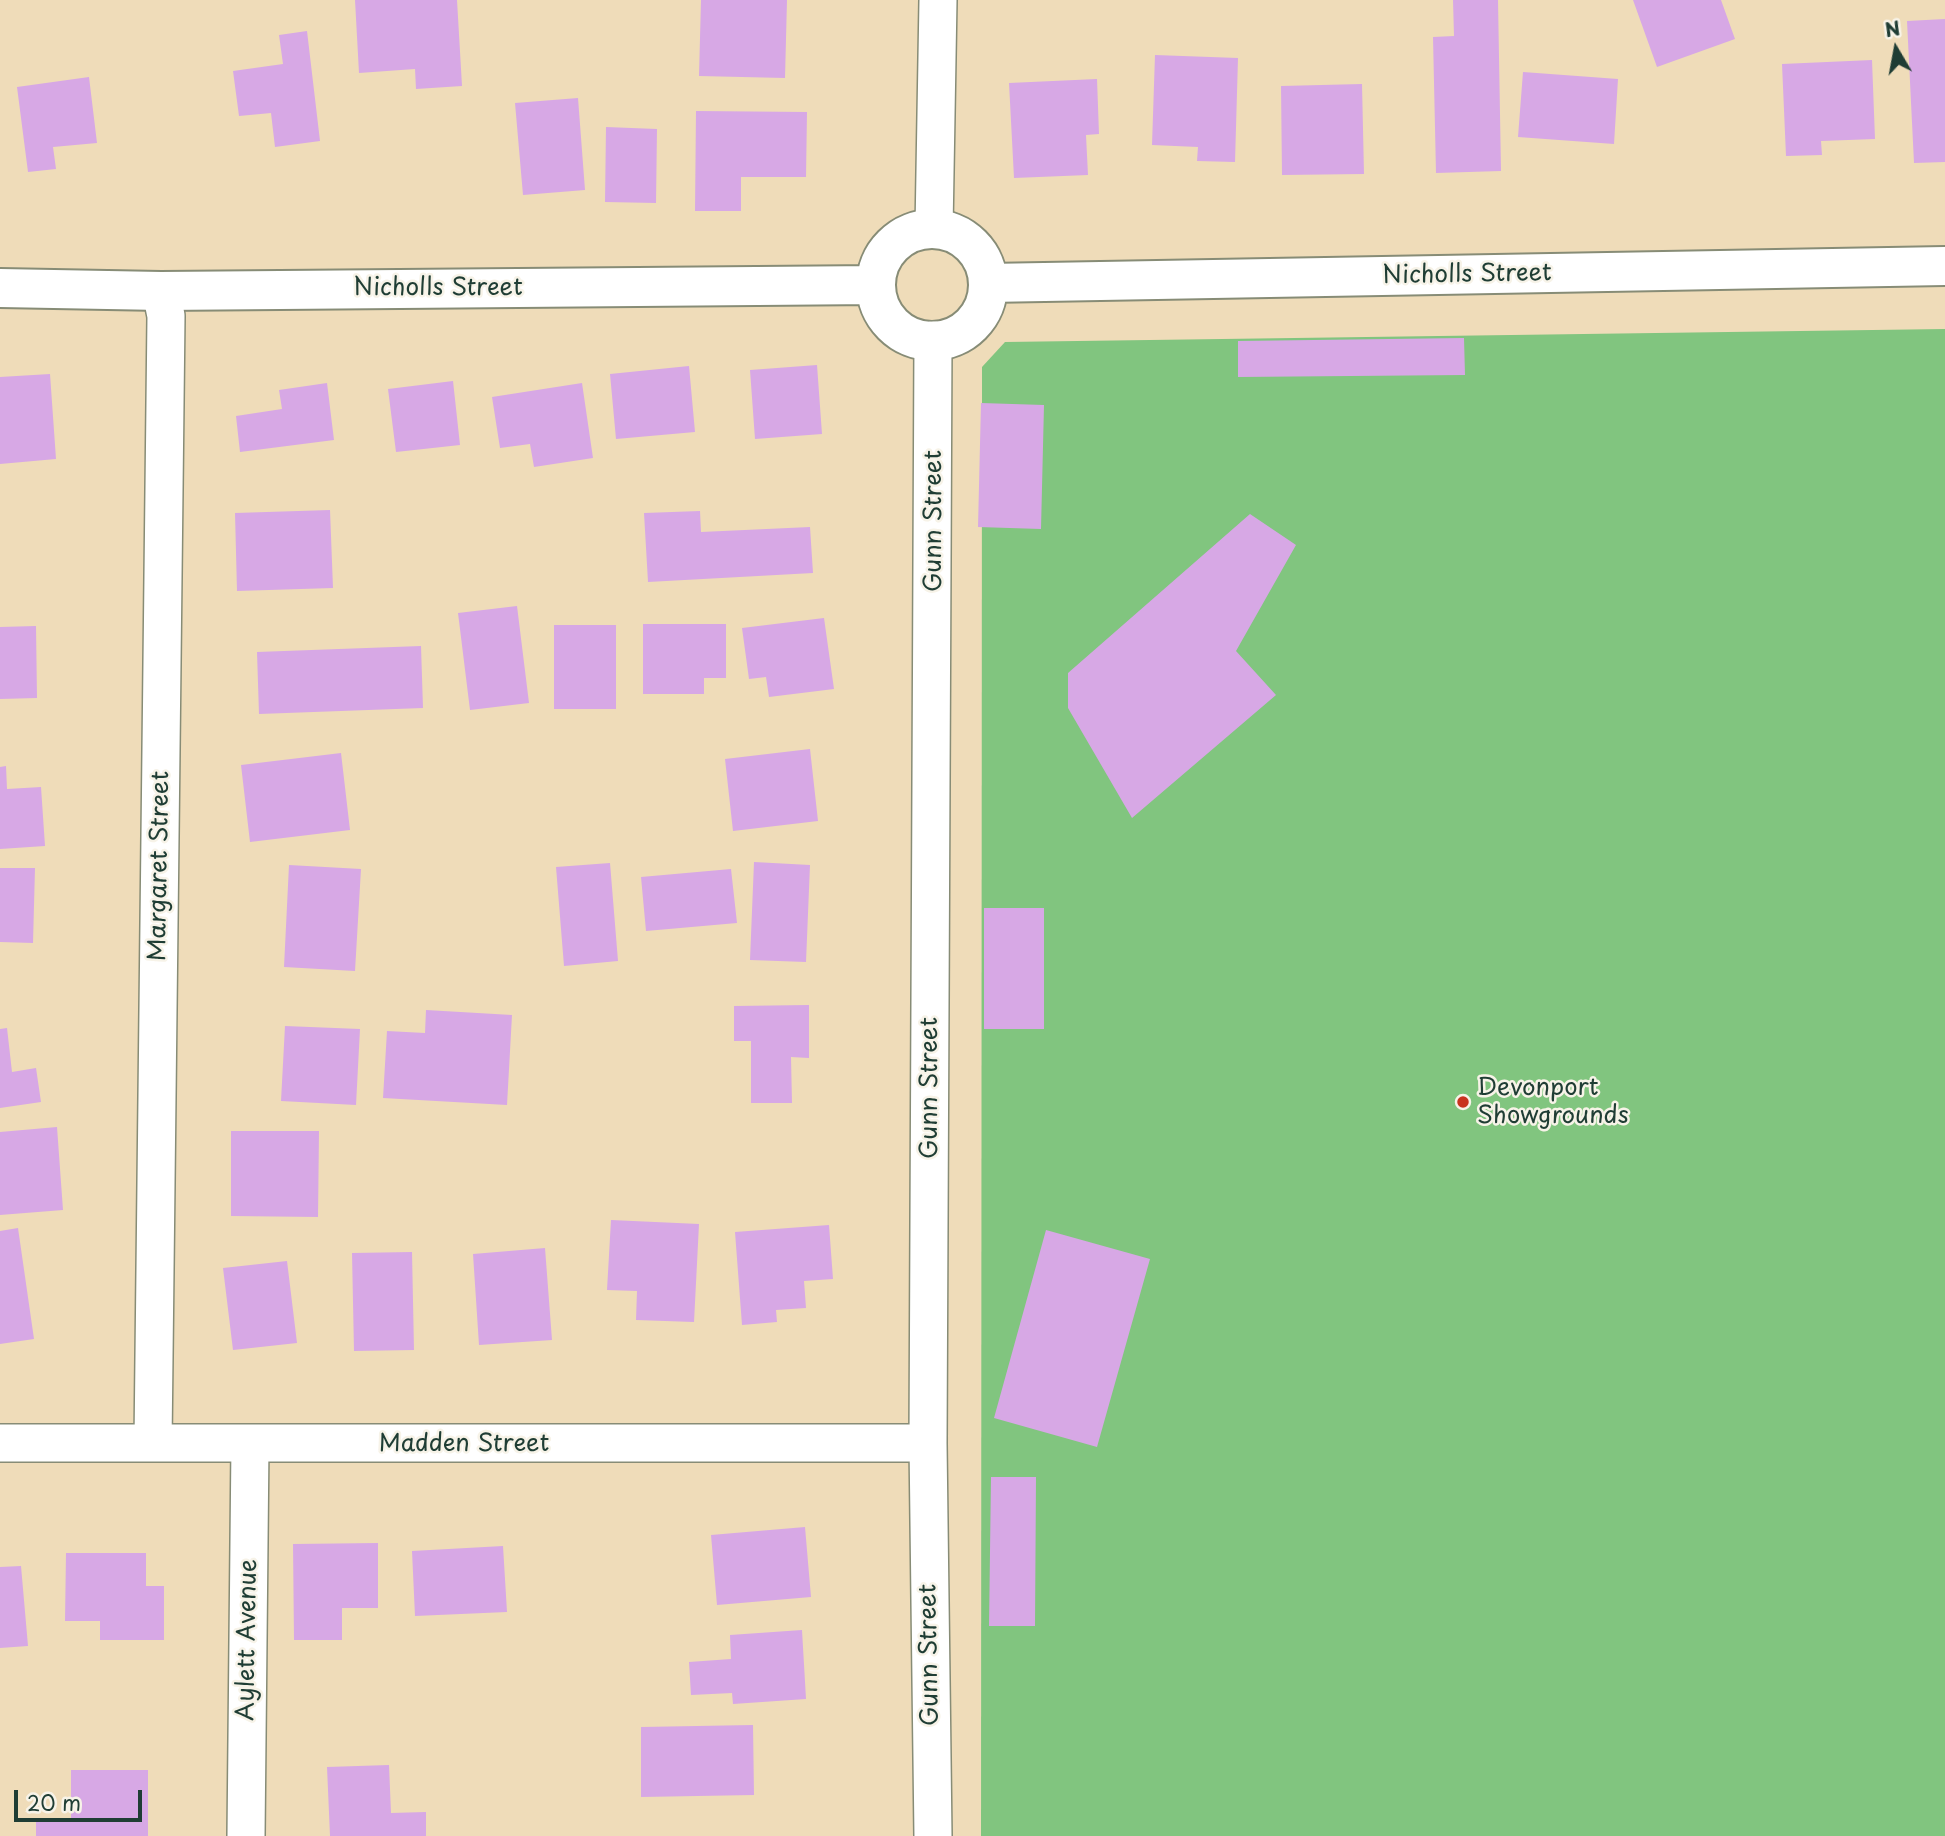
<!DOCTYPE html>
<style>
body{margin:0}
#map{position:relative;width:1945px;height:1836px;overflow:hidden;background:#efdcb9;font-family:"Playpen Sans",sans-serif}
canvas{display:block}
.north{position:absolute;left:1861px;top:14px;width:70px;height:70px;-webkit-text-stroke:5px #f7f3e8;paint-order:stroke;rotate:350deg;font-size:19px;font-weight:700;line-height:28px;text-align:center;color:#1f3d34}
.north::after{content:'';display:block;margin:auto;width:24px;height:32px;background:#1f3d34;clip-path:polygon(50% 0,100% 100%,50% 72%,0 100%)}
.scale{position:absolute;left:14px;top:1790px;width:128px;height:32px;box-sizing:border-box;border:4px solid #1f3d34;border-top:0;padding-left:9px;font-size:21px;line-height:24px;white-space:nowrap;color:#1f3d34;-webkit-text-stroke:5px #f7f3e8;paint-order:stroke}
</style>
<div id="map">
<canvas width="1945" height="1836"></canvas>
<div class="north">N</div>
<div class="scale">20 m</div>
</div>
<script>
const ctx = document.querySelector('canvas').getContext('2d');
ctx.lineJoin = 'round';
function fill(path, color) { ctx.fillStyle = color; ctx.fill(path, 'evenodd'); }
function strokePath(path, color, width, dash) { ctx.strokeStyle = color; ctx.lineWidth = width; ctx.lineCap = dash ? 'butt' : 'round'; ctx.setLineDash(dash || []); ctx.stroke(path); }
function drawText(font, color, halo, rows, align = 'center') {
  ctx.font = font + ' "Playpen Sans",sans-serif'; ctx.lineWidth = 5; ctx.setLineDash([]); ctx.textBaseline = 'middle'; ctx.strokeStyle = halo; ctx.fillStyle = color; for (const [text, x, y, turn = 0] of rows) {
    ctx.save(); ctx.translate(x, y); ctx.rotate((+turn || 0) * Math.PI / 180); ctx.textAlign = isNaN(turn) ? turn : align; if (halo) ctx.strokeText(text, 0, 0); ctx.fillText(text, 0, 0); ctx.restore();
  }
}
fill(new Path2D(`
 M1945,329V1836H981L982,367L1005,342Z`), '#81c57f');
fill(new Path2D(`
 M355,0H457L462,86L416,89L415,69L359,73Z
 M701,0H787L785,78L699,76Z
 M1453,0H1498L1501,171L1436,173L1433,37L1454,36Z
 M1633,0H1721L1735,39L1657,67Z
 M1945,19V162L1914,163L1907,21Z
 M307,31L320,141L275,147L271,113L239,116L233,71L283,64L279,35Z
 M1155,55L1238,58L1235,162L1197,161L1198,147L1152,145Z
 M1872,60L1875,139L1821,141L1822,155L1786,156L1782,64Z
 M1523,72L1618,79L1614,144L1518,137Z
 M89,77L97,143L53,147L56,169L28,172L17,87Z
 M1097,79L1099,134L1086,135L1088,175L1014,178L1009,83Z
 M1362,84L1364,174L1282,175L1281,86Z
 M578,98L585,190L523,195L515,103Z
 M696,111L807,112L806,177H741V211H695Z
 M606,127L657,129L656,203L605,202Z
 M1464,338L1465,375L1238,377V341Z
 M817,365L822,434L755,439L750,370Z
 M689,366L695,432L616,439L610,374Z
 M50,374L56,459L0,464V377Z
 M453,381L460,445L396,452L388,389Z
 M327,383L334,440L240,452L236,416L282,409L279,390Z
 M582,383L593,458L534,467L530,444L500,448L492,397Z
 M981,403L1044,405L1041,529L978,527Z
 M330,510L333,588L237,591L235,513Z
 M700,511L701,532L810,527L813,573L648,582L644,513Z
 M1250,514L1296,545L1236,651L1276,695L1132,818L1068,708V673Z
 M517,606L529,703L470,710L458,613Z
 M824,618L834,689L769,697L766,677L749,679L742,628Z
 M643,624H726V678H704V694H643Z
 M554,625H616V709H554Z
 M36,626L37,698L0,699V627Z
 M421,646L423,708L259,714L257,652Z
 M810,749L818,821L733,831L725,759Z
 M341,753L350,830L250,842L241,765Z
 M6,766L7,789L41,787L45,846L0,849V767Z
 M754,862L810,865L806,962L750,960Z
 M610,863L618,961L564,966L556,867Z
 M289,865L361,869L355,971L284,967Z
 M0,868H35L33,943L0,942Z
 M731,869L737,923L646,931L641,877Z
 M984,908H1044V1029H984Z
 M809,1005V1058L791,1057L792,1103H751V1041H734V1006Z
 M426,1010L512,1015L507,1105L383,1098L387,1031L425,1033Z
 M285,1026L360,1029L356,1105L281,1101Z
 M7,1028L12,1072L36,1068L41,1102L0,1108V1029Z
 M57,1127L63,1210L0,1215V1132Z
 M231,1131H319L318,1217L231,1216Z
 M611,1220L699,1224L694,1322L636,1320L637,1291L607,1290Z
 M829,1225L833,1279L804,1281L806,1308L776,1310L777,1322L742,1325L735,1232Z
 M18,1228L34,1339L0,1344V1231Z
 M1046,1230L1150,1259L1097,1447L994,1418Z
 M545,1248L552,1340L479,1345L473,1254Z
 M412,1252L414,1350L354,1351L352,1253Z
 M287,1261L297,1343L233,1350L223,1268Z
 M991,1477H1036L1035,1626H989Z
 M805,1527L811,1597L717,1605L711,1535Z
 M378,1543V1608H342V1640H294L293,1544Z
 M503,1546L507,1612L415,1616L412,1551Z
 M66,1553H146V1586H164V1640H100V1621H65Z
 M21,1566L28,1646L0,1648V1567Z
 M802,1630L806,1699L733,1704L732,1693L691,1695L689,1662L731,1659L730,1635Z
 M753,1725L754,1795L641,1797V1727Z
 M389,1765L391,1813L426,1812V1836H330L327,1767Z
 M71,1770H148V1836H36V1818H71Z`), '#d7a8e5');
const street = new Path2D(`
 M934,229L938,0
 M153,1442L166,316L161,291
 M0,1443H928
 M246,1836L250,1444
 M933,1836L928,1443L933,340`);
const secondary = new Path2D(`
 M876 285a56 56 0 1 1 112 0a56 56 0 1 1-112 0Z
 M988,283L1945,266
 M0,288L161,291L876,285`);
strokePath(street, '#878c76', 40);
strokePath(secondary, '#878c76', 42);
strokePath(street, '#fff', 37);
strokePath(secondary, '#fff', 38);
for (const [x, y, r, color] of [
 [1463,1102,7,"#c8321e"]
]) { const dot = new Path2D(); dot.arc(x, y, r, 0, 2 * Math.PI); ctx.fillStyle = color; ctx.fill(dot); strokePath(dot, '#f7f3e8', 2.5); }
drawText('24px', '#1f3d34', '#f7f3e8', [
 ["Nicholls Street",1467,275,-1],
 ["Nicholls Street",438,288],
 ["Gunn Street",934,521,-90],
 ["Margaret Street",160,866,-89],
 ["Gunn Street",930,1088,-90],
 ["Madden Street",464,1444],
 ["Aylett Avenue",248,1640,-89],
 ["Gunn Street",930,1655,-91]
]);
drawText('24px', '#1f3d34', '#f7f3e8', [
 ["Devonport",1477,1088],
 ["Showgrounds",1477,1116]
], 'left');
</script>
